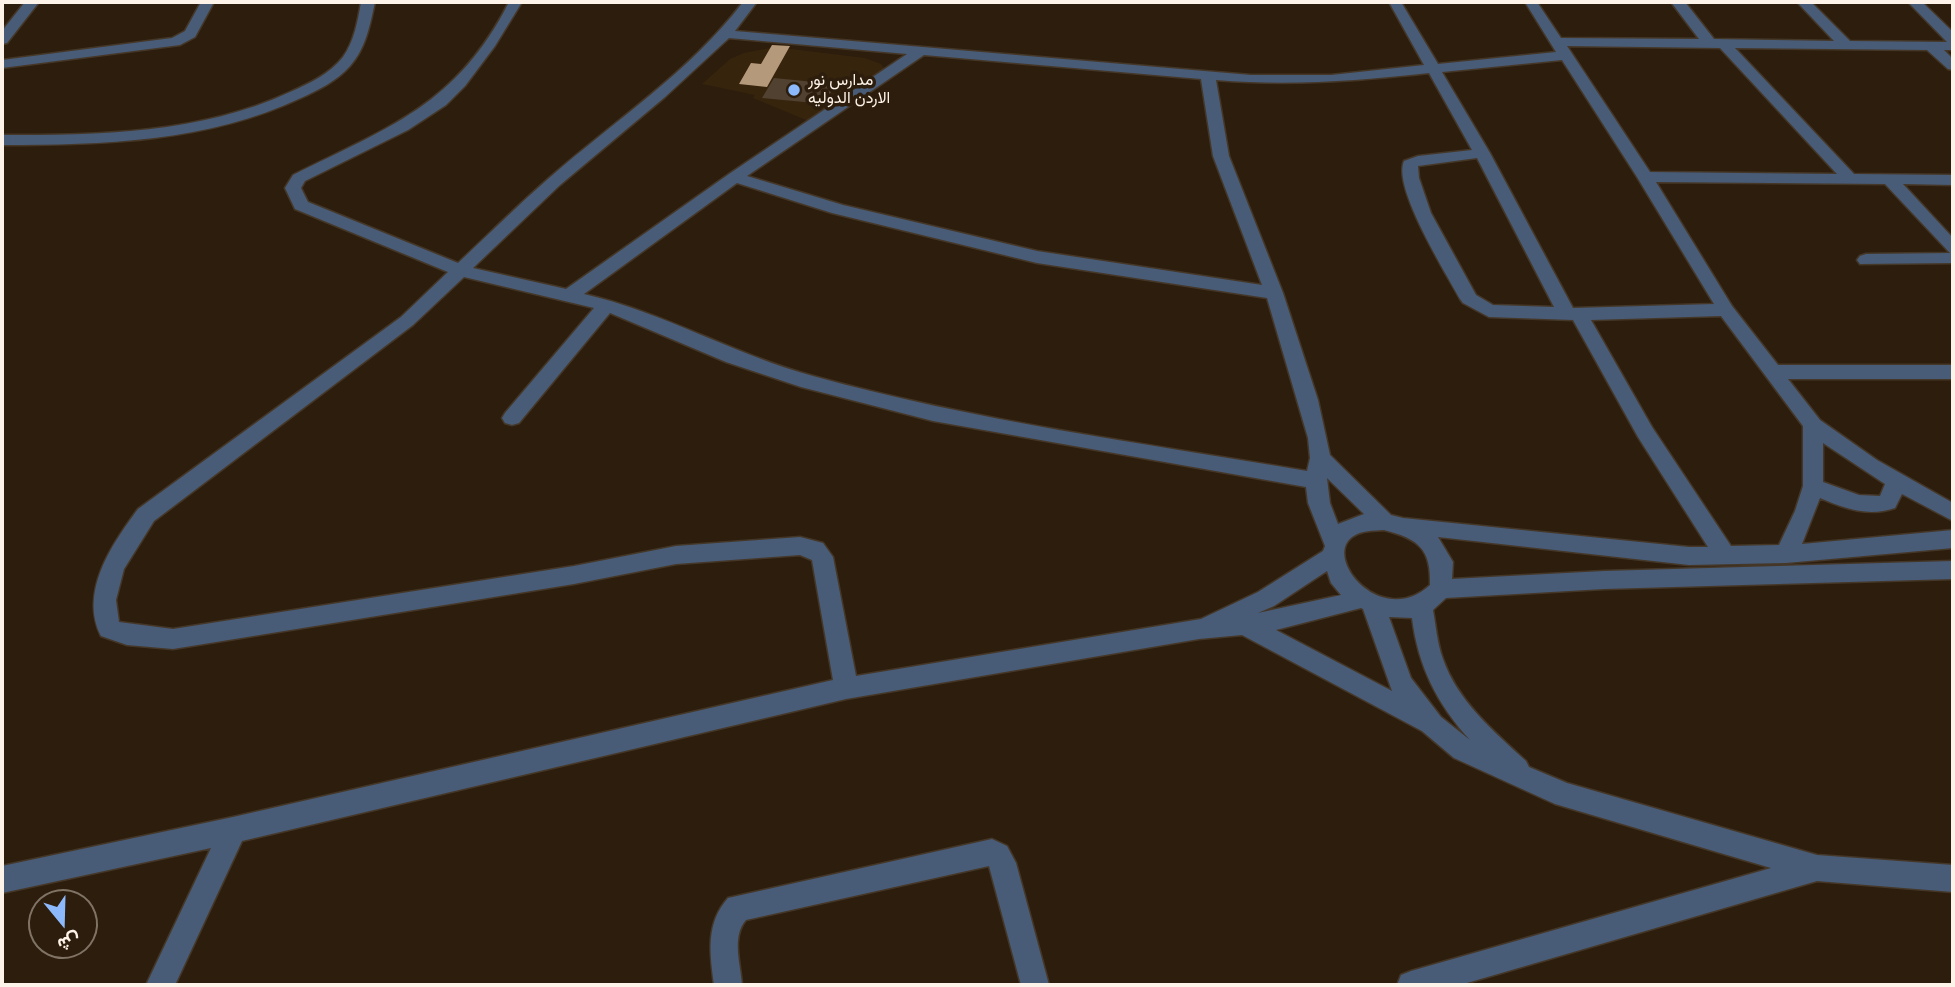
<!DOCTYPE html>
<meta charset="utf-8">
<style>
body{margin:0}
#map{position:relative;width:1955px;height:987px;overflow:hidden;background:#2c1d0d;font-family:"Varela Round",Vazirmatn,sans-serif}
canvas{display:block}
.frame{position:absolute;inset:0;border:4px solid #fef3e9;pointer-events:none}
.north{position:absolute;left:28px;top:889px;width:70px;height:70px;box-sizing:border-box;background:#2c1d0d;border:2px solid #807365;border-radius:50%;rotate:161deg;font-size:19px;font-weight:700;line-height:28px;text-align:center;color:#fef3e9}
.north::after{content:'';display:block;margin:auto;width:24px;height:32px;background:#8cb9fc;clip-path:polygon(50% 0,100% 100%,50% 72%,0 100%)}
</style>
<div id="map">
<canvas width="1955" height="987"></canvas>
<div class="frame"></div>
<div class="north">ش</div>
</div>
<script>
const ctx = document.querySelector('canvas').getContext('2d');
ctx.lineJoin = 'round';
function fill(path, color) { ctx.fillStyle = color; ctx.fill(path, 'evenodd'); }
function strokePath(path, color, width, dash) { ctx.strokeStyle = color; ctx.lineWidth = width; ctx.lineCap = dash ? 'butt' : 'round'; ctx.setLineDash(dash || []); ctx.stroke(path); }
function drawText(font, color, halo, rows, align = 'center') {
  ctx.font = font + ' "Varela Round",Vazirmatn,sans-serif'; ctx.lineWidth = 7; ctx.setLineDash([]); ctx.textBaseline = 'middle'; ctx.strokeStyle = halo; ctx.fillStyle = color; for (const [text, x, y, turn = 0] of rows) {
    ctx.save(); ctx.translate(x, y); ctx.rotate((+turn || 0) * Math.PI / 180); ctx.textAlign = isNaN(turn) ? turn : align; if (halo) ctx.strokeText(text, 0, 0); ctx.fillText(text, 0, 0); ctx.restore();
  }
}
fill(new Path2D(`
 M775,47L865,58L881,64L884,68L883,73L811,122L753,98L755,95L702,84L730,59L744,53Z`), '#37240d');
fill(new Path2D(`
 M774,78L835,84L825,104L762,98Z`), '#504131');
fill(new Path2D(`
 M772,45L790,46L767,87L739,84L751,63L761,64Z`), '#b5997b');
const minor = new Path2D(`
 M25,2H39L7,43L2,44V31Z
 M201,2H214L195,37L180,45L2,68V60L172,38L185,31Z
 M361,2H375C370,25 366,48 350,66C337,81 318,90 301,98C207,142 103,145 2,145V135C100,135 199,134 290,92C308,84 330,74 343,57C354,42 358,20 361,2Z
 M509,2H522L495,46L465,86L446,105L408,130L305,181L301,188L308,202L458,263C488,235 517,206 548,179C614,121 690,72 743,2H757L735,31L1251,75H1331L1424,65L1389,2H1401L1438,64L1556,52L1525,2H1537L1561,38L1699,39L1671,2H1685L1714,39L1834,41L1797,2H1811L1850,41L1947,42L1908,2H1922L1953,32V50H1944L1953,59V70L1948,69L1927,50L1735,48L1854,174L1953,175V185L1903,184L1953,238V263L1860,264L1857,260L1860,256L1866,254L1950,253L1885,184L1656,182L1732,306L1778,365H1953V379H1788L1820,420L1877,460L1953,503V521L1902,494L1895,508C1868,517 1846,509 1820,498L1802,544L1953,530V548L1786,563L1689,565L1438,537L1453,562L1452,579L1604,571L1953,561V579L1604,589L1446,598L1433,610C1436,626 1437,643 1443,659C1457,700 1494,732 1526,761L1529,767L1567,783L1817,855L1953,865V892L1817,881L1460,985H1397L1401,975L1411,971L1771,868L1555,804L1454,758L1422,731L1242,635L1199,639L846,699L242,841L175,985H146L211,848L2,893V866L233,817L833,680L812,560L800,555L676,564L574,584L173,649L127,645L101,636C79,592 112,544 138,509L401,317L448,272L295,209L285,188L293,175C389,127 457,105 509,2ZM729,38L907,54L729,174L566,289L473,268L560,185L665,97ZM1567,46L1720,48L1837,174L1650,172ZM924,55L1201,79L1213,156L1262,285L1037,251L843,205L747,176ZM1562,60L1637,177L1714,304L1573,308L1490,153L1442,72ZM1429,73L1472,150L1418,156L1404,161C1392,187 1446,273 1460,299L1463,303L1489,317L1573,320L1638,437L1708,547H1689L1403,518L1391,515L1330,455L1318,400L1283,293L1229,156L1216,80C1288,86 1357,81 1429,73ZM1477,158L1554,307L1493,305L1476,295L1431,213L1419,178L1418,166ZM737,183L832,213L1037,263L1267,298L1308,438L1310,458L1307,471C1142,443 975,421 813,376C735,355 663,312 584,294ZM464,277L594,308L505,413L502,418L505,423L512,425L519,423L610,313L726,362L801,387L933,421L1306,487L1308,503L1325,546L1323,551L1258,592L1201,619L856,676L833,557L823,543L800,537L676,546L574,566L173,629L119,622L116,600L124,569L154,521L413,325ZM1721,316L1803,426V486L1795,511L1779,545L1731,546L1652,427L1591,320ZM1823,443L1885,484L1880,496L1859,495L1823,482ZM1327,478L1364,514L1338,524L1330,503ZM1384,530C1419,539 1431,549 1430,585C1382,629 1323,559 1352,537C1362,530 1373,531 1384,530ZM1327,571L1331,583L1341,595L1258,613L1274,606ZM1361,608L1363,609L1392,691L1276,630ZM1389,617L1412,618C1418,666 1437,704 1470,740L1441,717L1411,678Z
 M992,839L1007,846L1016,863L1049,985H1021L989,866L746,920C731,937 741,965 742,985H714C710,954 705,924 728,898Z`);
strokePath(minor, '#453727', 3);
fill(minor, '#485b77');
for (const [x, y, r, color] of [
 [794,90,7,"#8cb9fc"]
]) { const dot = new Path2D(); dot.arc(x, y, r, 0, 2 * Math.PI); ctx.fillStyle = color; ctx.fill(dot); strokePath(dot, '#2c1d0d', 2.5); }
drawText('16px', '#fef3e9', '#2c1d0d', [
 ["مدارس نور",808,81],
 ["الاردن الدوليه",808,99]
], 'left');
</script>
